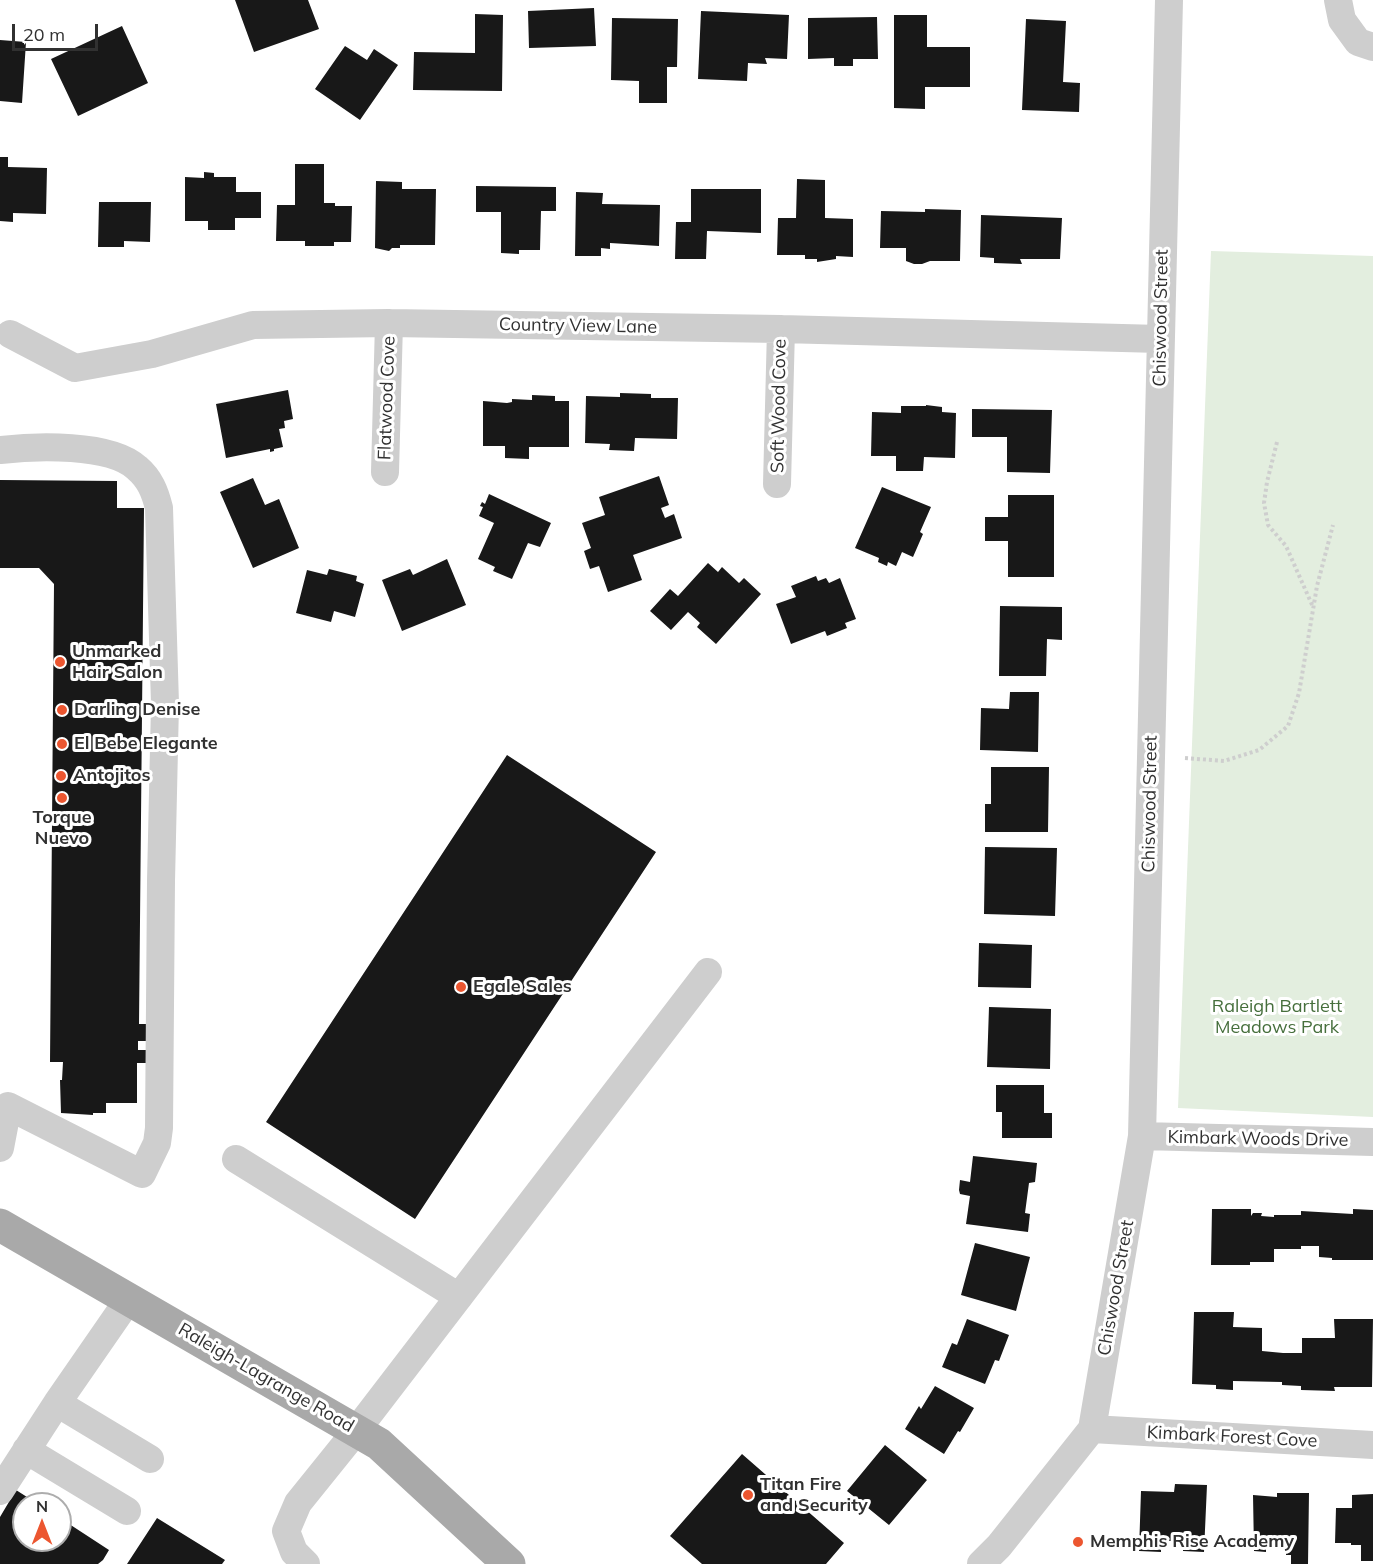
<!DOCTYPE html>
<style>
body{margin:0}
#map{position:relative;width:1373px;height:1564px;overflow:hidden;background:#fff;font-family:Mulish,sans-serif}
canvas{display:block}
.north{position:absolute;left:12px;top:1492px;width:60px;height:60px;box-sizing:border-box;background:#fff;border:2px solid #adadad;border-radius:50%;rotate:0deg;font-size:16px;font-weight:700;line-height:24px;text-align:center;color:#313131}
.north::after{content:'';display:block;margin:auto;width:21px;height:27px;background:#ec5630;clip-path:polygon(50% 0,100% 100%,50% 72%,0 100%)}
.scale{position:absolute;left:12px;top:24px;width:86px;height:27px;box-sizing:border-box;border:3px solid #313131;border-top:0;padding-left:8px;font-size:18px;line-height:21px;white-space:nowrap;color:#313131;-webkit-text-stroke:4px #fff;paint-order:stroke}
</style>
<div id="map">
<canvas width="1373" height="1564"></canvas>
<div class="north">N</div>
<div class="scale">20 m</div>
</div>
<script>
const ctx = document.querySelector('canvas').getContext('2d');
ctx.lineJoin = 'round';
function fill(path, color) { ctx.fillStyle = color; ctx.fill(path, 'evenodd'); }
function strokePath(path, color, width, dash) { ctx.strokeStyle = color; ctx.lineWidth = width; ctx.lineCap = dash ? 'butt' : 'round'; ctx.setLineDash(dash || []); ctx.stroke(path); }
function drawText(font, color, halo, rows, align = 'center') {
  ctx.font = font + ' Mulish,sans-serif'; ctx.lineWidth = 6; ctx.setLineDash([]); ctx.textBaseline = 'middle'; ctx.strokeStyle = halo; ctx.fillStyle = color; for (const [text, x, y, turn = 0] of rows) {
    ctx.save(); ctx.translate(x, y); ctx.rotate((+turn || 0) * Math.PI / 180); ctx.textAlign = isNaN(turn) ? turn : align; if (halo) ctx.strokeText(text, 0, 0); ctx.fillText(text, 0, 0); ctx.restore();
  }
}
fill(new Path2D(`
 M1211,251L1373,256V1117L1178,1108Z`), '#e3eedf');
fill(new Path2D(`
 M235,0H308L319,29L254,52Z
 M594,8L596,46L529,48L528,11Z
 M701,11L789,15L787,59L765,58L767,64L748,63L747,81L698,79Z
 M475,14L503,15L502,91L413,90L414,52L475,53Z
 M894,15H927V47H970V87H925V109L894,108Z
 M877,17L878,59H853V66H834V58L808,59V18Z
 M612,18L678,19L677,67H667V103H639V81L611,80Z
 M1026,19L1066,21L1063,82L1080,83L1079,112L1022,110Z
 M122,26L148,83L78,116L51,59Z
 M0,40L26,42L22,103L0,101Z
 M345,46L367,60L374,49L398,65L360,120L315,89Z
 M0,157H8V167L47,168L46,214L13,213V222L0,221Z
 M295,164H324V203H335V206H352L351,242H334V246H305V241H276L277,205H295Z
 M204,172L214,173V177H236V192H261V218H235V230H208V221H185V177L204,178Z
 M797,179L825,180V218L853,219V257L836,256V259L817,262V259H805V255H777L778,218H796Z
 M376,181L402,182V189H436L435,245H400V248H392L389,251L375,248Z
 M476,186L556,187V211H541L540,250H519V254L501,253V212H476Z
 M691,189H761V233L707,231L706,259H675L676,222H691Z
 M576,192L603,193L602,204L660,205L659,246L610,243V249L601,248V256H575Z
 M99,202H151L150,242L124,241V247H98Z
 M925,209L961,210L960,261H930L922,264H914L906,261V248H880L881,211L925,212Z
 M981,215L1062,218L1060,259H1020L1022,264L994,263V258L980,257Z
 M288,390L293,419L284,421L285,428L279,429L283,447L274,449V451L270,452V449L226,458L216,404Z
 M620,393L651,394V398H678L677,439L635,438L634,451L609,450L610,444L585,443L586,396L620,397Z
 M532,395L555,396V401H569V447H529V459L505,458V446H483V401L507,403L512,402V399L532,400Z
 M926,405L942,407V412L956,413L955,458L924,457L923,471H896V456H871L872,412L901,413V406H926Z
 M972,409L1052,410L1050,473L1007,472V437H972Z
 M659,476L669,505L661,508L665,518L674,514L682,538L633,555L642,580L608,592L599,566L590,569L584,551L591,548L582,523L605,515L599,497Z
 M253,478L265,505L279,499L299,548L253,568L220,492Z
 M0,480L117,481V508H144L139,1024H150L146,1041H138V1050H146L150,1063H137V1103H106V1113H93V1115L61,1113L60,1080H62L63,1062H50L54,584L39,568H0Z
 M882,487L931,507L920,532L923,534L913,557L902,552L896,566L888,562L887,566L878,562L879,558L855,548Z
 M489,494L551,523L540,547L528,543L512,579L493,571L495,567L478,559L494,523L479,516L483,507L480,506L482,502L485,504Z
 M1008,495H1054V577H1008V541H985V517H1008Z
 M447,559L466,605L402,631L382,580L410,569L413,575Z
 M708,563L718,572L722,567L739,583L744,578L761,594L716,644L697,627L700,623L688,612L671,630L650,611L670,589L678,596Z
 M329,569L357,576L356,581L364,584L355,617L334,611L331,622L296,613L307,570L327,575Z
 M816,576L818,581L826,578L829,583L840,578L856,619L845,623L847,628L827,636L825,631L791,644L776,604L796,597L791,586Z
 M1000,606L1062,607V640L1047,639L1046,676H999Z
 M1010,692H1039L1038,752L980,750L981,708L1009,709Z
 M507,755L656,852L415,1219L266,1122Z
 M991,767H1049L1048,832H985V804H991Z
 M985,847L1057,848L1055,916L984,914Z
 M979,943L1032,945L1031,988L978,987Z
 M989,1007L1051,1009L1050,1069L987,1067Z
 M996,1085H1044V1113H1052V1138H1002V1112H996Z
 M973,1156L1037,1163L1035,1182L1029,1183L1025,1213L1030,1214L1028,1232L966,1224L970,1196L960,1194L959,1190L960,1180L970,1182Z
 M1212,1209H1251V1216L1253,1213H1262L1261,1216L1274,1217V1215H1301V1211L1353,1214V1209L1373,1210V1260H1332V1258L1319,1257V1246H1301V1249H1274V1262H1250V1265H1211Z
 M975,1243L1030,1257L1016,1311L961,1295Z
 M1194,1312H1234L1233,1327L1262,1328V1351L1283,1353H1302V1338H1335L1334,1319H1373L1372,1387H1334L1335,1391L1301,1390V1386L1282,1385V1382L1233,1381V1390L1216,1389V1385L1192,1384Z
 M967,1319L1009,1335L999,1361L995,1360L985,1384L942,1367L952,1343L957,1345Z
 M935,1386L974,1408L960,1432L958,1431L944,1454L905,1429L919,1406L921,1409Z
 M885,1445L927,1480L889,1525L847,1491Z
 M742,1454L844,1543L826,1564H702L670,1536Z
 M1175,1484L1207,1485L1204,1552L1183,1551V1541H1161V1552L1139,1551L1141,1491L1174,1492Z
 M16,1490L38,1504H24V1540H60V1518L109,1550L103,1560L98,1564H0V1517Z
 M1277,1493H1309L1308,1564H1291V1555H1286V1544H1279V1546H1266V1552L1254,1551L1253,1495L1277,1497Z
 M1373,1494V1561H1361V1545H1351V1543H1335L1336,1508H1352V1495Z
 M157,1518L225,1560L222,1564H127Z`), '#181818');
strokePath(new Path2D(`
 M1277,442L1267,482L1264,503L1268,525L1286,546L1313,607
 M1185,758L1224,761L1259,750L1288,726L1299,693L1317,586L1333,525`), '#cecece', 4, [3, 3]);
strokePath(new Path2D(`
 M1338,0L1342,20L1358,42L1373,47
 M10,334L75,368L152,354L253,325L389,323L781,329L1160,339
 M0,450C35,446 110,443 137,468C150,479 155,492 159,508L165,704L161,881L159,1128L157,1143L142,1174L8,1106L0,1148
 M385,472L389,323
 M777,484L781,329
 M1142,1136L1373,1142
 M236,1159L459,1297
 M129,1299L57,1403L150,1459
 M1092,1429L1373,1445
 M26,1450L127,1511
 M0,1491L57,1403
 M306,1564L294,1552L286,1531L298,1503L356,1431L708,972
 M981,1564L999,1546L1092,1429L1142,1136L1169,0`), '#cecece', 28);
strokePath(new Path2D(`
 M0,1225L379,1444L509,1564`), '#a9a9a9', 33);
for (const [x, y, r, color] of [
 [60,662,6,"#ec5630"],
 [62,710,6,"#ec5630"],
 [62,744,6,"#ec5630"],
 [61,776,6,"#ec5630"],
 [62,798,6,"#ec5630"],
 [461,987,6,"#ec5630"],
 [748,1495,6,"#ec5630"],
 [1078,1542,6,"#ec5630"]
]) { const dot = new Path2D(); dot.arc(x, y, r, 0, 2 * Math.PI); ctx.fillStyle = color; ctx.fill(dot); strokePath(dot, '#fff', 2); }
drawText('18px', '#313131', '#fff', [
 ["Chiswood Street",1161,318,-89],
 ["Country View Lane",578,326,1],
 ["Flatwood Cove",387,398,-88],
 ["Soft Wood Cove",779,406,-89],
 ["Chiswood Street",1150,804,-89],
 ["Kimbark Woods Drive",1258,1139,1],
 ["Chiswood Street",1116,1288,-80],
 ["Raleigh-Lagrange Road",266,1378,30],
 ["Kimbark Forest Cove",1232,1437,3]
]);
drawText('bold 18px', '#313131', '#fff', [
 ["Unmarked",72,652],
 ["Hair Salon",72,673],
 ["Darling Denise",74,710],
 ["El Bebe Elegante",74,744],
 ["Antojitos",73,776],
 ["Torque",62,818,"center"],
 ["Nuevo",62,839,"center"],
 ["Egale Sales",473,987],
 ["Titan Fire",760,1485],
 ["and Security",760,1506],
 ["Memphis Rise Academy",1090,1542]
], 'left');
drawText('18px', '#466f3c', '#fff', [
 ["Raleigh Bartlett",1277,1007],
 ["Meadows Park",1277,1028]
]);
</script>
